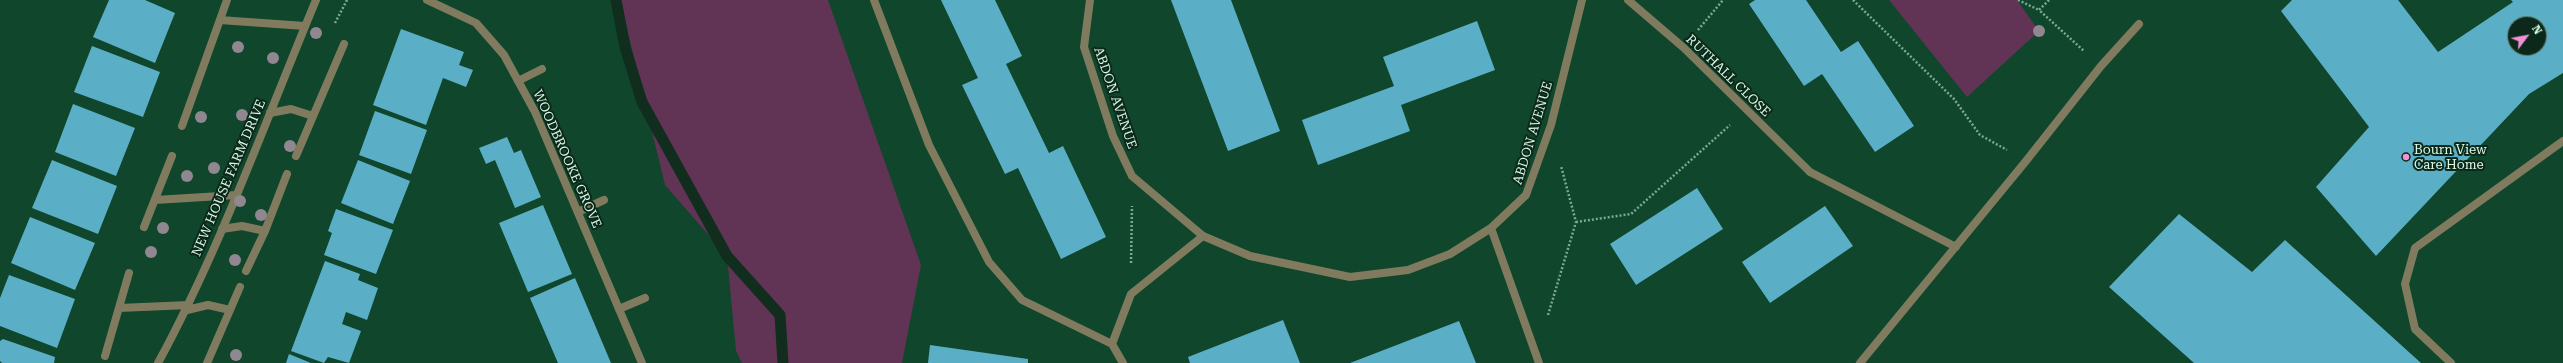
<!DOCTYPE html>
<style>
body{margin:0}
#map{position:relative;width:2563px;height:363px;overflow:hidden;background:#10462c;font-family:"Roboto Serif",serif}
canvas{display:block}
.north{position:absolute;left:2507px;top:16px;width:40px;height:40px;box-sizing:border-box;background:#0c281a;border:1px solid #5e7c6b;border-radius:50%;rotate:58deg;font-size:11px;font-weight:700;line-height:16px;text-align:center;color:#d8fae5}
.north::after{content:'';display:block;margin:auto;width:14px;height:18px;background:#f291d6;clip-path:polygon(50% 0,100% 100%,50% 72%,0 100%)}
</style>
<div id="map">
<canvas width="2563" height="363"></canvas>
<div class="north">N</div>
</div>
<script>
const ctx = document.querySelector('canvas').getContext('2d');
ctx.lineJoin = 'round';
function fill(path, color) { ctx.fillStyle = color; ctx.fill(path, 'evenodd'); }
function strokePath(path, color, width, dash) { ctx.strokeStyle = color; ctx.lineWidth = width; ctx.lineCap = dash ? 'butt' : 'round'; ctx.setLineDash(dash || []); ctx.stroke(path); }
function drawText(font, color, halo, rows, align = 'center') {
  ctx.font = font + ' "Roboto Serif",serif'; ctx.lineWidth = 4; ctx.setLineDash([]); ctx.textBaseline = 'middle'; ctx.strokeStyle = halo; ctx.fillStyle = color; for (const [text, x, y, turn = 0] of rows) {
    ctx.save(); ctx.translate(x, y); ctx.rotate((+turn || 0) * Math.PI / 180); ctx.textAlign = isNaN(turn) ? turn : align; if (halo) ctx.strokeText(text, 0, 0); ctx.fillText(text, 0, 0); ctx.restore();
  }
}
fill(new Path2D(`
 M620,0H828L921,265L902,363H742L736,351L727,256L665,185Z
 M1889,0H2017L2039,31L1967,97Z`), '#613354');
strokePath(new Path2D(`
 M616,0L625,47L642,102L727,256L780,315L783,363`), '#102d1e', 11);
fill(new Path2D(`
 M109,0H145L175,13L155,63L93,37Z
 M941,0H995L1022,56L1006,64L1049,153L1063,146L1106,237L1061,259L1018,168L1005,174L962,85L978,78Z
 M1171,0H1231L1280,131L1228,151Z
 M1755,0H1806L1841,52L1858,41L1914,126L1875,152L1822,74L1804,86L1749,4Z
 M2292,0H2398L2438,52L2513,2L2511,0H2563V73L2529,94L2376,256L2316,187L2369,127L2281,11ZM2515,24H2539V48H2515Z
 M1477,21L1495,70L1401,105L1410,131L1318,165L1302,120L1394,86L1383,57Z
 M401,29L464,52L459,65L473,70L466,87L443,78L426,125L373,105Z
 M92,46L160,72L143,117L74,92Z
 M73,104L135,128L116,176L55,152Z
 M375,111L427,130L411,174L359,155Z
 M507,137L514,153L521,150L541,197L515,208L495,160L486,164L479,148Z
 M52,160L117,186L98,234L32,208Z
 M358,160L410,181L393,224L341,203Z
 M1697,188L1723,229L1636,285L1610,244Z
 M543,205L572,274L528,292L499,223Z
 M1825,206L1853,246L1770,303L1742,262Z
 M336,209L393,230L376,274L324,255L332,233L328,231Z
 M2179,214L2252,272L2285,240L2421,363H2194L2109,287Z
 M30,217L95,243L75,290L11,263Z
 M325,261L360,274L358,280L378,288L367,320L346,312L342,324L361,331L349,363L328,357L324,363L291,351Z
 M9,275L75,299L57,348L0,326V298Z
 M575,278L611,363H558L530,298Z
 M1283,320L1300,363H1190L1188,357Z
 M1459,321L1476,363H1350Z
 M3,339L55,357L54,363H2L0,361V341Z
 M930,345L1028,359V363H928Z
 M289,354L311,363H286Z`), '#5aafc6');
strokePath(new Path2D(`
 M1853,0L1954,99L1980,135L2007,150
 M2018,0L2039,10
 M2049,0L2039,10L2084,51
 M335,23L347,0
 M1698,30L1723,0
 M1576,222L1631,214L1730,125
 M1131,263L1132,206
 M1548,315L1576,222L1561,166`), '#7da891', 2.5, [2, 2]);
strokePath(new Path2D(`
 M874,0L929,145L989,262L1022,300L1112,344
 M220,20L305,26
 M518,81L542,69
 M270,113L291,109L313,116
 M182,126L227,0
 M296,156L344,44
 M1810,172L1956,247
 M155,200L237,195
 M578,212L604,200
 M144,227L172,156
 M222,229L242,226L265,231
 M246,271L265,231L287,174
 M119,308L189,305
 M619,309L645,298
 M187,310L208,305L230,310
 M105,356L129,273
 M207,363L240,287
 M1123,363L1112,344L1131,294L1203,236
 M1860,363L2026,161L2101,66L2139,24`), '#807b5f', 8);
strokePath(new Path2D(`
 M427,0L476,23L504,55L535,112L642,363
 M1090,0L1084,47L1113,136L1132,176L1203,236L1250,256L1350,277L1408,270L1450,254L1491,228L1526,195L1551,125L1582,0
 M1628,0L1684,48L1810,172
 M1491,228L1539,363
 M158,363C221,247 265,122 316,0
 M2451,363L2415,329L2405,284L2415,248L2563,141`), '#807b5f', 8);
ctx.fillStyle = '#908791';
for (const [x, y] of [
 [2039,31],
 [316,33],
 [238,47],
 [273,58],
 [242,115],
 [201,117],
 [290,146],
 [214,168],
 [187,176],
 [240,201],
 [261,215],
 [163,228],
 [151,252],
 [235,260],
 [236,355]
]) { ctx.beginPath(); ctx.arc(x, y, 6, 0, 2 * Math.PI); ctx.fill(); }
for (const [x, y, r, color] of [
 [2406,157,4,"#f291d6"]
]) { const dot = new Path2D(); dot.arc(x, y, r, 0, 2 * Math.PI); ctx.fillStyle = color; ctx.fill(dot); strokePath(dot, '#0c281a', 1.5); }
drawText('13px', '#d8fae5', '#0c281a', [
 ["RUTHALL CLOSE",1728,76,44],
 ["ABDON AVENUE",1115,98,71],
 ["ABDON AVENUE",1533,133,-73],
 ["WOODBROOKE GROVE",567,159,66],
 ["NEW HOUSE FARM DRIVE",229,178,-67]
]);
drawText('13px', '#d8fae5', '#0c281a', [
 ["Bourn View",2414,150],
 ["Care Home",2414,165]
], 'left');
</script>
